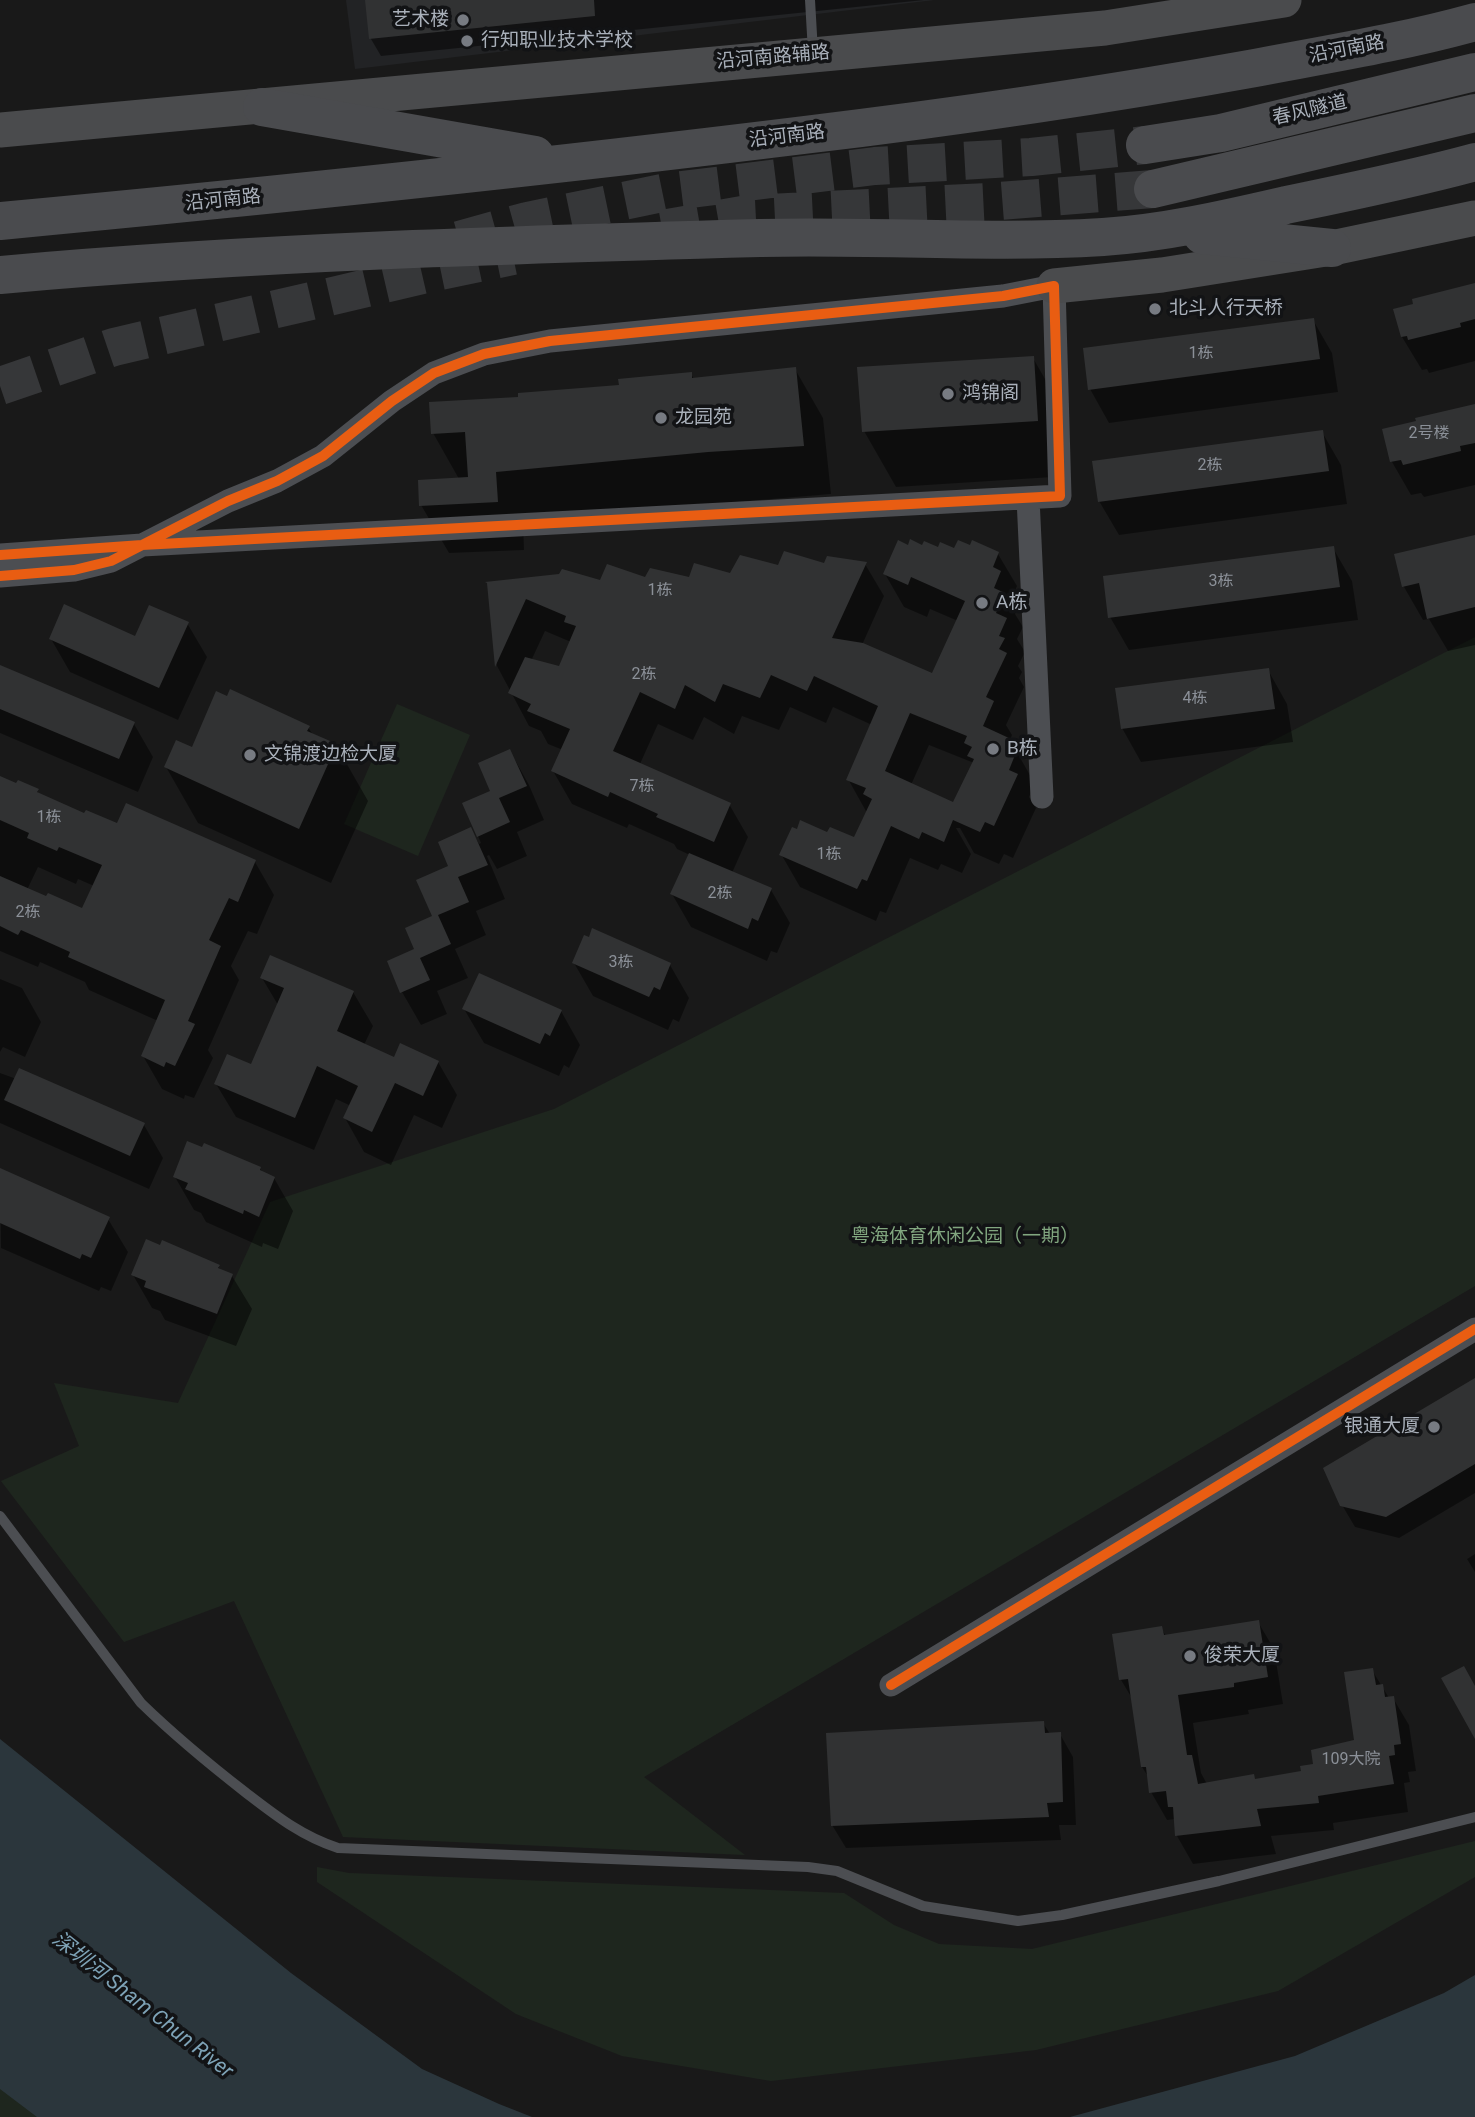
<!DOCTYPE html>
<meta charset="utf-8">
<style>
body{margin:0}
canvas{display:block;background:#191919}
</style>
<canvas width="1475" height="2117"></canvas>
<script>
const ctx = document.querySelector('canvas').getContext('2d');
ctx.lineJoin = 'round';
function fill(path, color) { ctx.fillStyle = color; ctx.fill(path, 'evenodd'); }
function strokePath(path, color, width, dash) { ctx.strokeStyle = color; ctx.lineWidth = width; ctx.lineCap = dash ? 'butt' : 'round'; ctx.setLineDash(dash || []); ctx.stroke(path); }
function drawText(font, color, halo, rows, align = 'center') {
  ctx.font = font + ' Roboto,"Noto Sans SC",sans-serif'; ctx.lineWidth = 7; ctx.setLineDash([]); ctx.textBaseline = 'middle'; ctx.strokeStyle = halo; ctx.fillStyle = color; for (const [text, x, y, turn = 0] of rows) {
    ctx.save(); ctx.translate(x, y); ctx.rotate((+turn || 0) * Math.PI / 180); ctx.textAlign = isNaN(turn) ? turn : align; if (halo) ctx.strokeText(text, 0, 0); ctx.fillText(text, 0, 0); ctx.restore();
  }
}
fill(new Path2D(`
 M346,0H934L355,69Z`), '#222325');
fill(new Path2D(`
 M1475,637V1286L644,1777L745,1855L343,1837L234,1601L124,1642L1,1481L79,1446L54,1383L178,1403L270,1202L554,1109Z
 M397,704L470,735L418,856L344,824Z
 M1475,1841V1877L1278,1991L1036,2050L771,2081L622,2056L516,2014L317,1882V1867L349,1873L844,1893L894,1925L939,1944L1032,1949Z
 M0,2074L57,2117H0Z`), '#1e261e');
fill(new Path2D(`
 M0,1739L291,1973L422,2069L499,2104L532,2117H37L0,2089Z
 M1475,1975V2117H1070L1295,2056L1444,1993Z`), '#2b363c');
fill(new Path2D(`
 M371,0H924L381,56L371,39Z
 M1475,285V361L1429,373L1427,369L1422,370L1402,337Z
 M1313,320L1332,353L1338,392L1109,423L1090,389Z
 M1033,358L1065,414L1069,476L896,487L864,431Z
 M795,369L823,418L831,494L523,520L524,550L449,553L421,505L459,479L433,433L520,399L621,386L691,374L694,379Z
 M1475,406V485L1424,497L1421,493L1411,495L1392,462L1384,431Z
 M1322,432L1341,465L1347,504L1119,535L1099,501Z
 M1475,536V645L1448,651L1429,619L1423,620L1404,587L1396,555Z
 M909,547L998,554L1017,586L1013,595L1019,605L1015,614L1023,627L1017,639L1025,652L1018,666L1022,672L1019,678L1024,687L1006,725L1012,735L1010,740L1035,784L1029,797L1036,808L1013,858L1004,854L999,864L974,853L960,828H956L971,854L962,873L941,864L938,870L910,858L886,913L880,911L876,921L800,887L781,854L828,835L855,840L867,813L848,779L872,725L833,707L826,723L790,707L779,730L742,716L734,734L704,717L693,740L658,724L640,764L729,804L748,837L732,873L771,890L790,923L777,953L771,951L767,961L691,927L672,894L690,855L677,849L674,844L629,824L627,828L572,804L553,771L563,750L548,744L541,731L529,726L497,666L490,586L690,579L731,575L779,567L865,564L884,596L862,645L933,676L958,621L930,609L927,617L904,607L885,574ZM545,631L571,642L560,668L531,661ZM929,745L974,763L954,804L911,785Z
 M1333,548L1352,581L1358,620L1129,650L1110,617Z
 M187,623L207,657L178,720L70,672L51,639L136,638Z
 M0,667L134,724L153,757L138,792L0,733Z
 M1268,670L1287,704L1293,742L1141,762L1122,728Z
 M308,727L313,735L336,745L368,801L331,883L198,823L166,767Z
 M510,751L529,785L544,820L517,832L527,856L497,869L489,855L487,856L505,899L476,911L486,935L455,949L468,978L437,991L447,1014L421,1025L402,992L416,950L434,917L450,867L471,830L479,844L481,843L464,804L492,792Z
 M0,778L37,791L40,796L85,815L255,862L274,895L257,934L248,931L231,966L239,980L208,1050L213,1058L194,1098L185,1095L184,1099L162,1089L143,1056L158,1021L89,990L85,982L40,962L38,967L0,951ZM38,867L76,884L78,879L94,886L83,910L27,890Z
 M574,963L670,965L689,998L679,1022L673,1019L668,1030L593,996Z
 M262,978L353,992L373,1026L364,1045L395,1059L438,1062L457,1095L442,1128L414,1115L391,1165L364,1152L345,1118L351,1106L336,1099L314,1150L236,1117L216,1084L252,1067L278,1005Z
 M0,979L22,988L41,1022L25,1057L3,1047L0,1052Z
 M464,1009L561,1011L580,1045L569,1068L564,1065L559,1076L484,1043Z
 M0,1073L144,1125L163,1158L149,1189L0,1123Z
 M260,1168L263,1173L274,1178L293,1211L278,1249L263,1243L262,1247L206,1222L201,1213L194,1210L175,1177Z
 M0,1170L108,1219L128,1252L111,1291L101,1287L99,1291L1,1248Z
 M218,1266L221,1271L232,1276L252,1309L236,1346L165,1320L160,1311L152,1308L133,1275Z
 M1475,1381V1493L1399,1538L1355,1527L1342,1505Z
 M1475,1554V1572L1467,1559Z
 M1258,1622L1274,1649L1283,1704L1248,1710L1249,1714L1193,1723L1201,1773L1207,1784L1256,1780L1303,1773L1356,1741L1372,1670L1389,1698H1393L1409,1725L1416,1771L1408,1772L1410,1782L1404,1783L1408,1812L1333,1823L1334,1830L1271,1836L1276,1854L1193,1864L1177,1836L1176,1819L1167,1820L1151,1792L1149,1778L1142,1767L1133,1700L1121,1680L1161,1628L1166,1636Z
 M1043,1723L1050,1734H1060L1073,1757L1076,1825H1059L1061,1840L846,1848L832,1825Z`), '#0007');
fill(new Path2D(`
 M365,0H594L595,16L369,39Z
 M1475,283V319L1460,323L1461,327L1408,340L1407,336L1401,337L1393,309L1413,304L1412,299Z
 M1314,318L1320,359L1088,390L1083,348Z
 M1034,356L1038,421L862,432L857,367Z
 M796,367L804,446L708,452L496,472L498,502L419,506L418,480L468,477L465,432L431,434L429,402L518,397V393L619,385L618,379L692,372V378Z
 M1475,404V443L1460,446L1461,451L1403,465L1401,460L1390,462L1382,429L1416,421L1415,418Z
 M1323,430L1329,471L1098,502L1092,461Z
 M1475,535V607L1427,619L1419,583L1402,587L1394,554Z
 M910,539L922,545L924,541L938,547L940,542L954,548L958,540L970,545L972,540L999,552L993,567L1001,571L994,588L1005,593L996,613L1007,618L999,636L1005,638L999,649L1007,653L986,697L994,701L983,726L1011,739L1008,746L1017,750L1009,770L1018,774L994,826L985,822L980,832L953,820L944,842L922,832L919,839L891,826L867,881L862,879L857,889L779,855L792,827L797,829L800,820L827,832L830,827L854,837L872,799L863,794L866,788L846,780L878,706L814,676L807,691L771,675L760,698L723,684L715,702L685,685L675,709L640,692L613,751L731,803L714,842L656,817L658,814L610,792L608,797L551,771L570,729L527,711L531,704L508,693L525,657L559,666L576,626L564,622L566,616L526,599L495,667L487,583L485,582L559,574L562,569L600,580L607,564L645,577L650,568L689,577L694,563L730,573L740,555L778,565L784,551L824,563L827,556L867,562L832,638L863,643L932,673L965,601L911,577L908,585L883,574L898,540L908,545ZM910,713L967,736L964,743L972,747L967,756L974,759L953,802L885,771Z
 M1334,546L1340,587L1108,618L1103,576Z
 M64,604L135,636L149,605L189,622L159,688L49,639Z
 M0,665L135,722L119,759L0,709Z
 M1269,668L1275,709L1121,729L1115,688Z
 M230,689L310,726L307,731L337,744L299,829L164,767L176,740L192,747L216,691L227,696Z
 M510,749L527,786L499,798L510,822L477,837L462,803L490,791L478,763Z
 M0,776L16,783L18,780L39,789L37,792L84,813L86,810L117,823L126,803L256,860L238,902L229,898L209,940L221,946L188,1021L195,1024L175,1066L166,1062L164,1067L141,1056L165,1000L68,957L70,952L21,930L18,935L0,926V876L46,896L48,893L82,908L102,865L59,847L57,851L27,838L29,833L0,820Z
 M471,827L488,865L458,877L469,902L438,915L451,944L420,958L430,980L400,993L387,961L414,949L405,928L432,916L416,880L448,866L438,842Z
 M689,853L772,888L758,921L752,918L748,929L670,894Z
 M592,928L671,963L660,990L654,987L649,997L572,963L584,935L589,937Z
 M270,955L354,991L337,1031L394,1057L400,1043L439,1061L423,1096L395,1083L372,1132L343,1118L358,1086L317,1066L295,1118L214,1084L227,1054L251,1064L284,988L260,978Z
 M479,973L562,1010L550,1036L545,1033L540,1044L462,1009Z
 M19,1068L145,1123L130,1156L4,1100Z
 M187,1141L202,1147L204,1143L261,1167L260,1170L275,1177L259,1217L244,1210L243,1214L185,1189L188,1183L173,1177Z
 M0,1168L110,1217L91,1258L82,1254L80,1259L0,1223Z
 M146,1239L160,1245L162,1240L220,1265L218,1268L233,1274L217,1314L144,1287L146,1281L131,1275Z
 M1475,1378V1464L1386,1517L1340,1506L1323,1468Z
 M1259,1620L1268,1677L1234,1683V1687L1178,1695L1187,1755H1192L1198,1784L1254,1774L1255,1779L1301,1771L1300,1766L1313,1764L1311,1750L1354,1740L1344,1672L1373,1668L1376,1685L1383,1684L1385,1697L1394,1696L1401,1744L1394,1745L1395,1755L1389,1756L1394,1784L1318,1796L1319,1803L1257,1809L1261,1826L1175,1836L1173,1807H1168L1166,1791L1149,1793L1146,1767H1141L1128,1679L1119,1680L1112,1634L1162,1626L1164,1635Z
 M1464,1666L1475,1686V1739L1441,1678Z
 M1044,1721L1045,1733L1061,1732L1063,1802L1047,1803L1049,1817L831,1826L826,1733Z`), '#313233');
strokePath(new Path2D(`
 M662,229L748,214L987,202L1153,189
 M459,240L527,221L667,192L875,166L1031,157L1145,145
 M0,386L114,347L431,273L513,256`), '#363739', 38, [38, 19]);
strokePath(new Path2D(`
 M810,0L813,52
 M0,1516L141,1703C174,1735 209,1764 245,1792C275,1815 301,1836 338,1848L808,1867L837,1871L923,1906L1018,1921L1062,1915L1219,1881L1475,1817`), '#4c4e52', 10);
strokePath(new Path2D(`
 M1028,498L1042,797
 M0,555L142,545L1060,496L1054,286L1003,296L550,341L484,354L434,373L392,401L323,456L277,481L228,501L111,561L74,570L0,576
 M891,1685L1475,1329`), '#4c4e52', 23);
strokePath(new Path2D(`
 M0,130L1105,28L1284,0
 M1054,286L1162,275L1332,248L1475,218`), '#4a4b4d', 35);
strokePath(new Path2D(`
 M262,107L535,155
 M1145,145L1221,133L1475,72
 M1153,189L1475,113
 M0,221C268,196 536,168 804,135C955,117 1105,95 1255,68C1329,54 1403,42 1475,22
 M1202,235L1332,248
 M0,275C253,252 506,245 760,238C874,235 989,244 1103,237C1165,233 1225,219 1286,205C1349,192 1413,179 1475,162`), '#4a4b4e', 38);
strokePath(new Path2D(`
 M0,555L142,545L1060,496L1054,286L1003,296L550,341L484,354L434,373L392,401L323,456L277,481L228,501L111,561L74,570L0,576
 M891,1685L1475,1329`), '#e95d12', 10);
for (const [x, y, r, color] of [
 [463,20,7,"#777b82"],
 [467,41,7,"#777b82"],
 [1155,309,7,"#777b82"],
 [948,394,7,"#777b82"],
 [661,418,7,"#777b82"],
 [982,603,7,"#777b82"],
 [993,749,7,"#777b82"],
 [250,755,7,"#777b82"],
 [1434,1427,7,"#777b82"],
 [1190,1656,7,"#777b82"]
]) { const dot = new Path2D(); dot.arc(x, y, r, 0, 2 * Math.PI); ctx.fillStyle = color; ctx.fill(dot); strokePath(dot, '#121315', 2.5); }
drawText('16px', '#8b9098', null, [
 ["1栋",1201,354],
 ["2号楼",1429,434],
 ["2栋",1210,466],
 ["3栋",1221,582],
 ["1栋",660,591],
 ["2栋",644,675],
 ["4栋",1195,699],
 ["7栋",642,787],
 ["1栋",49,818],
 ["1栋",829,855],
 ["2栋",720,894],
 ["2栋",28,913],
 ["3栋",621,963],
 ["109大院",1351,1760]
]);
drawText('19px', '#a9b0ba', '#121315', [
 ["艺术楼",449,20,"right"],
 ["行知职业技术学校",481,41],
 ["北斗人行天桥",1169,309],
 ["鸿锦阁",962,394],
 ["龙园苑",675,418],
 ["A栋",996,603],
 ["B栋",1007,749],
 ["文锦渡边检大厦",264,755],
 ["银通大厦",1420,1427,"right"],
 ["俊荣大厦",1204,1656]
], 'left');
drawText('19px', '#a9b0ba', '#121315', [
 ["沿河南路",1347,50,-11],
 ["沿河南路辅路",773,58,-5],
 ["春风隧道",1310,111,-13],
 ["沿河南路",787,137,-7],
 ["沿河南路",223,201,-6]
]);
drawText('19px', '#81a67f', '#121315', [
 ["粤海体育休闲公园（一期）",965,1237]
]);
drawText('italic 21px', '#7ea3b7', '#121315', [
 ["深圳河 Sham Chun River",142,2006,38]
]);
</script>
